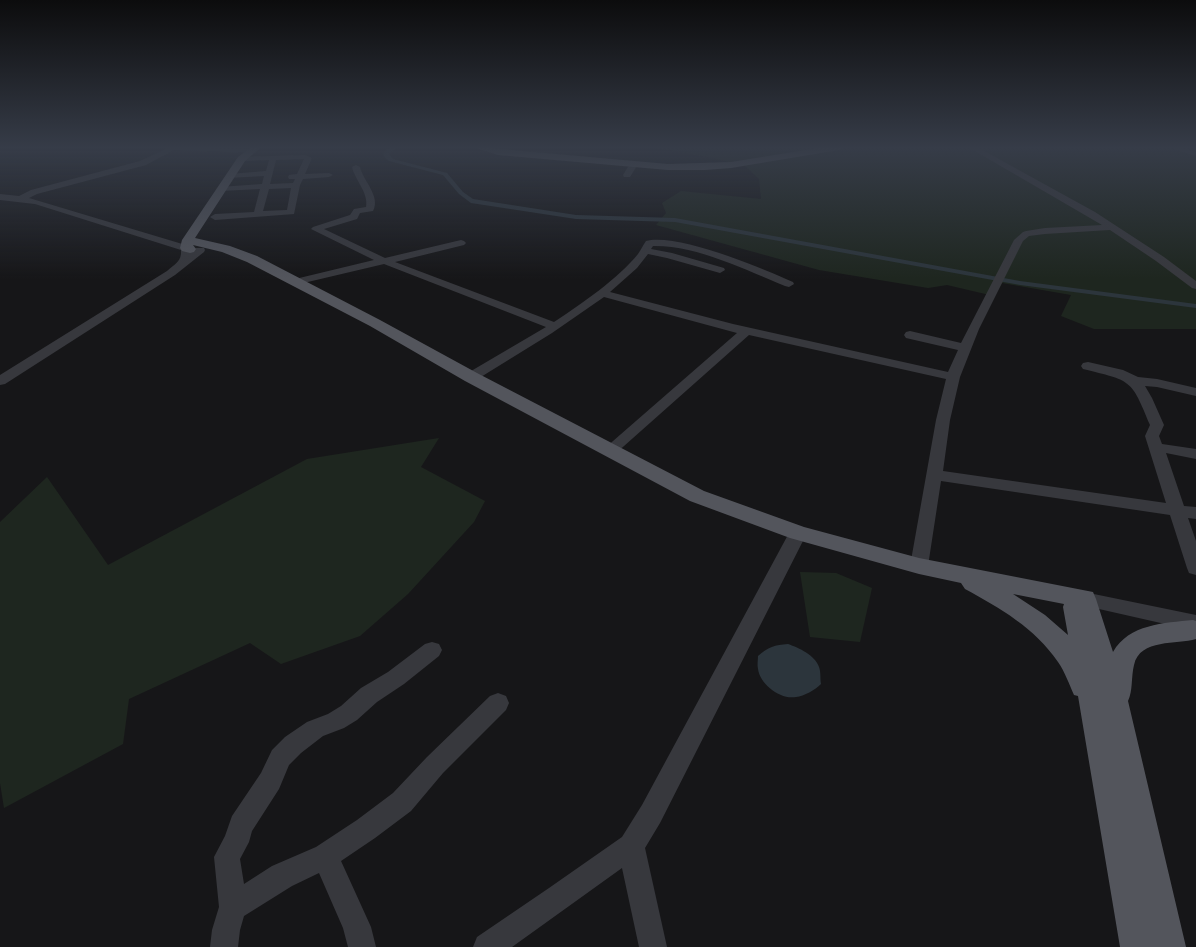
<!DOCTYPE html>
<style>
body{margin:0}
canvas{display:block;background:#161618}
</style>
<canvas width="1196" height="947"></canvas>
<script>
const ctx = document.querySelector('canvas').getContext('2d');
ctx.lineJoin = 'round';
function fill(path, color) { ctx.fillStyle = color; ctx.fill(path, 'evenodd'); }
fill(new Path2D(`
 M643,147H1196V329H1094L1061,316L1071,295L1002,283L994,296L947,285L928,288L819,270L656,225L666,213L662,203L681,191L761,199L759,179L744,165L678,151Z
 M439,438L421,467L485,501L474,522L408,594L360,636L281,664L250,643L129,699L123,744L4,808L0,783V522L47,477L108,565L307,459Z
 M800,572L836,573L872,588L860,642L810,637Z`), '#1e261f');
fill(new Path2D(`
 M788,644C799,648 815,655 819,667C821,672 820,679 821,684C815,690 804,696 796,697C780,700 760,684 758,669C757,665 758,660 758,656C768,647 775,645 788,644Z`), '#2c353c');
fill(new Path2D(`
 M392,147H397L389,154L393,159L447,173L463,192L473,199L576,215L675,218L1020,281L1196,304V308L1020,285L675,222L576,219L471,203L459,194L443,175L389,161L385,158L383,154L387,149Z`), '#2c353c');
fill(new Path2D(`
 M170,147L254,149L258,151L254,153L174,150L146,165L37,194L29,198L189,246L191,252L196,248H204L205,250L204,252L175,275L5,384L0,385V375L167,271C175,264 182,261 181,250L35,204L0,200V194L19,196L31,190L140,161Z
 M968,147H977L1095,212L1164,257L1196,281V289L1192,288L1156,261L1110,230L1045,234L1029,236L1023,241L979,329L960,377L950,420L943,471L1166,503L1145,436L1150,425C1131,378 1131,381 1083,369L1081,366L1083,363L1088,362L1123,370L1138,377L1157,379L1196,388V396L1157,387L1145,386L1152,398L1164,425L1159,436L1162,444L1196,449V459L1166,453L1184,506L1196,507V519L1188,518L1196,541V575L1189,573L1187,568L1170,515L941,481L928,566L926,571L919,573L912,571L910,566L936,420L946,379L749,335L615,454L610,456L605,454L602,451L605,448L737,333L604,297L552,333L476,380H466L464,377L466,374L546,327L384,264L295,285L290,282L291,280L374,260L311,229L313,227L350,215L354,209L366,207C369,193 355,180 352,167L356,165L360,167C363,181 381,196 373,211L360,213L357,219L324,229L385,258L461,240L464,241L466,243L464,245L395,262L554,322C580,305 619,278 638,254C641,250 643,245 646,241C678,233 761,268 793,282L794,284L789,287L785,286C746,270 696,245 653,246L651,249L672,253L724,268L725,270L720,273L667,258L648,254L637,268L610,292L733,324L948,372L958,350L906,338L904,335L906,332L910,331L961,343L1014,240L1023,232L1026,231L1045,228L1102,225Z
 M1167,147H1178L1196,152V156Z
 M305,155L312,158L305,174L329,173L333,175L329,177L303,179L300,185L294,214L215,220L210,217L215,214L254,212L260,189L220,191L216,189L220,187L262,184L264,176L227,178V174H230L266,171L269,160L241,161H238V157ZM304,159L297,174L289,175L288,177L289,179H295L293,183L270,184L276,160ZM291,188L287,210L263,211L269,189Z
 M631,162H637L638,164L630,177H624L623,175Z
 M798,527L804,529L807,533L660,823L645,848L667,947H639L622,868L512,947H473L477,937L549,888L622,837L642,805L789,533L792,529Z
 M1084,592L1196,615V631L1077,604L1074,599L1077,594Z
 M432,642L439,644L442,650L439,656L404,684L377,702L357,720L344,728L323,736L301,753L289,765L279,789L252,831L249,842L240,859L244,884L272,866L316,847L357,820L393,793L427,757L490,696L498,693L506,696L509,703L506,710L443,773L411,811L375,838L341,861L371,927L376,947H348L343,928L319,873L292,886L244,916L240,930L238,947H210L212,930L219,907L214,857L225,836L232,816L261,773L272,750L285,737L307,722L328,714L341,706L361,688L388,672L425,644Z`), '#37383d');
fill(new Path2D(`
 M252,147H261L245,161L195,238L230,246L257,256L380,320L477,373L704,491L804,527L919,558L1093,592L1096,599L1113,652C1129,624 1164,623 1193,620L1196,621V639C1177,645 1140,638 1134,665C1131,677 1133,691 1128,701L1186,947H1120L1078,696L1074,695C1069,684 1065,672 1058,662C1035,628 1000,608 965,589L961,583L919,574L790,538L690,501L465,381L370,326L247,262L222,252L193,245L196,249L194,252L190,253L182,251L180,248L182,240L238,157ZM1013,594L1064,604L1063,607L1068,635L1045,615Z
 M478,147L668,164L731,162L824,147H843L839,150L731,168L705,170H668L498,155L479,149Z`), '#53555c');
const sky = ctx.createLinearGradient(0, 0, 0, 279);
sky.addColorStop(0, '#0c0c0d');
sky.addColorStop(0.53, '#363c48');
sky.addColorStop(1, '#363c4800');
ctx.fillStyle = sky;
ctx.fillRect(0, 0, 1196, 279);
</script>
